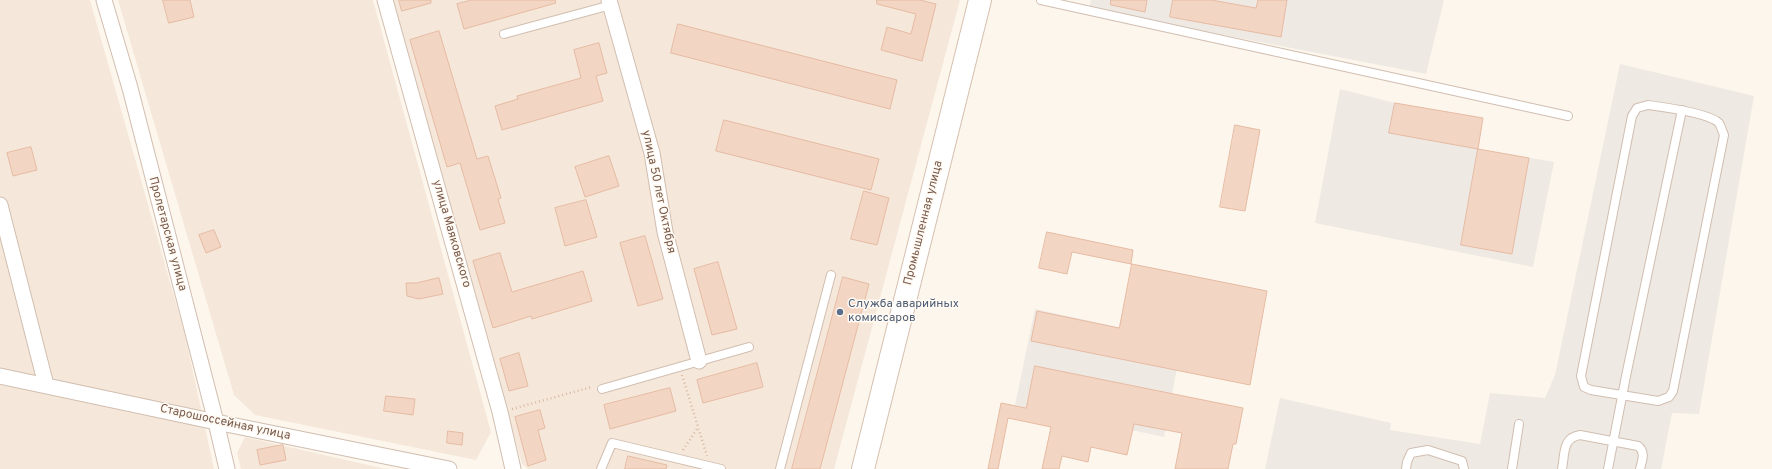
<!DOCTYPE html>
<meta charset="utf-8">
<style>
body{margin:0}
canvas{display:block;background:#fdf6ec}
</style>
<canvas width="1772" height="469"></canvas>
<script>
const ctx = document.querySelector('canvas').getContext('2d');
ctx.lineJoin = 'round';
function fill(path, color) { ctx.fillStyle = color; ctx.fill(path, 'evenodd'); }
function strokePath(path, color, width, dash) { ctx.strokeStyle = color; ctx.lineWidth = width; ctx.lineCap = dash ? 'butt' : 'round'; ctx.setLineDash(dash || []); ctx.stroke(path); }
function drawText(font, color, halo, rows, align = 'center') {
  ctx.font = font + ' Overpass,sans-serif'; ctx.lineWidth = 3; ctx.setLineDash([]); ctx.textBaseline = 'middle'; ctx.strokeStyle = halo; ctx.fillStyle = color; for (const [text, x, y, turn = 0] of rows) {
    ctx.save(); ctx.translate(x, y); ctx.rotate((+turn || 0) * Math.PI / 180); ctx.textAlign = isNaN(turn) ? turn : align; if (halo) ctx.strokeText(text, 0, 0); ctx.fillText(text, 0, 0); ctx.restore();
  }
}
fill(new Path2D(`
 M0,0H90L185,335L214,469H0Z
 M118,0H373L491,432L476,460L255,415L234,395Z
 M390,0H960L834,469H528L522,464Z
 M245,437L386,469H241L237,453Z`), '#f5e8da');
fill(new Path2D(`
 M1091,0H1444L1426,74L1089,9Z
 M1620,64L1754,96L1699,414L1672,413L1661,469H1265L1280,398L1391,423L1390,430L1480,444L1490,393L1545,398L1555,375Z
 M1340,89L1395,103L1483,118L1478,149L1554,162L1533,267L1315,223Z
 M1035,309L1182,341L1164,437L1015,405Z`), '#efe9e4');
const building = new Path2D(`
 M163,0H190L194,17L169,23Z
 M399,0H431V3L402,11Z
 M472,0H555L556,3L464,29L457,4Z
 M877,0H920L936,4L922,61L881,50L887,27L911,34L916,14L877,4Z
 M1111,0H1147L1145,12L1111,5Z
 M1173,0H1211L1256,8L1258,0H1287L1281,37L1170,17Z
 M678,24L897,80L890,109L671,53Z
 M439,31L477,159L488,156L501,198L498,199L505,223L480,230L460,163L447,167L410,40Z
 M599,43L607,73L596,76L603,101L502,130L495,106L518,99L517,96L581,78L574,50Z
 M1395,103L1483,118L1478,149L1389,133Z
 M724,120L879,159L871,190L716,151Z
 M1235,125L1260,130L1245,211L1220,207Z
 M31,147L37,170L13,176L7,153Z
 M1478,149L1529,158L1512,254L1461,245Z
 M609,156L619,186L585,197L575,167Z
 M864,191L889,198L877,245L851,239Z
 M586,200L597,237L565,246L555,208Z
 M214,230L221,247L206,253L199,235Z
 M1047,232L1133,250L1131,264L1072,252L1067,274L1039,268Z
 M645,236L663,299L638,306L620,243Z
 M500,253L512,292L583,271L592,301L532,319L531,316L493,328L473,261Z
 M718,262L737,329L712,335L694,269Z
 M1132,264L1267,291L1250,385L1031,341L1037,311L1119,328Z
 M843,277L869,284L820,469H792Z
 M439,278L443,294L419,299L407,296L406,283H416Z
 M519,353L528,386L509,391L500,359Z
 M757,363L763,387L703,403L697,380Z
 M1035,366L1243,408L1236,444H1233L1228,469H1175L1182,433L1134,424L1127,455L1091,447L1088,462L1062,456L1059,469H1042L1051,427L1008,418L998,469H988L1001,403L1026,408Z
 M670,388L676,411L610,429L604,405Z
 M386,396L415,399L413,415L384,411Z
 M540,410L545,428L538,430L546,460L528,466L515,417Z
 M448,431L463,433L462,445L447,443Z
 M283,445L286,460L260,465L257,450Z
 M628,456L667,465L666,469H625Z`);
fill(building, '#f3d5c3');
strokePath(building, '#e6bba3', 1);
const lane = new Path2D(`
 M1041,0L1568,116
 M504,34L611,5
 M1648,105C1663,107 1709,113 1719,123C1721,126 1722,131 1724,135L1673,391L1669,397L1658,401L1591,390L1584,387L1581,376L1632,116L1637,108Z
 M602,389L749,347
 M601,469L612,443L721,469
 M780,469L831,275
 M1406,469L1407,462L1411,453L1428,450L1462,461L1464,469
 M1512,469L1519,424
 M1562,469C1565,454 1562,438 1580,435L1638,446C1646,452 1642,461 1640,469
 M1608,469L1626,376L1682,110`);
const street = new Path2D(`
 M104,0L130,88L216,422L227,469
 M385,0L500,412L513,469
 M609,0L652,153L665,232L699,361
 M0,205L46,385
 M0,376L216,422L449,469`);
const secondary = new Path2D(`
 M863,469L980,0`);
strokePath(lane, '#d1beb0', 10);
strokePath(street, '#d1beb0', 17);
strokePath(secondary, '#d6c0b0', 24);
strokePath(new Path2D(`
 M682,375L707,456
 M512,409L592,387
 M683,450L697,429`), '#d9b8a5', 2.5, [1, 3]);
strokePath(lane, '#fff', 8);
strokePath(street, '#fff', 15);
strokePath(secondary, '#fff', 22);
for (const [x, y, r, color] of [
 [840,312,4,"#5c6f8a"]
]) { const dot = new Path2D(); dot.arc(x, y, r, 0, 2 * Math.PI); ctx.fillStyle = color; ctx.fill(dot); strokePath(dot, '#fffaf3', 1.5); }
drawText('12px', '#7a5c4d', '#fffaf3', [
 ["улица 50 лет Октября",658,192,78],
 ["Промышленная улица",924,223,-76],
 ["Пролетарская улица",167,234,75],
 ["улица Маяковского",451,234,74],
 ["Старошоссейная улица",225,423,12]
]);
drawText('12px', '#4e5e75', '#fffaf3', [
 ["Служба аварийных",848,305],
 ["комиссаров",848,319]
], 'left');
</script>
